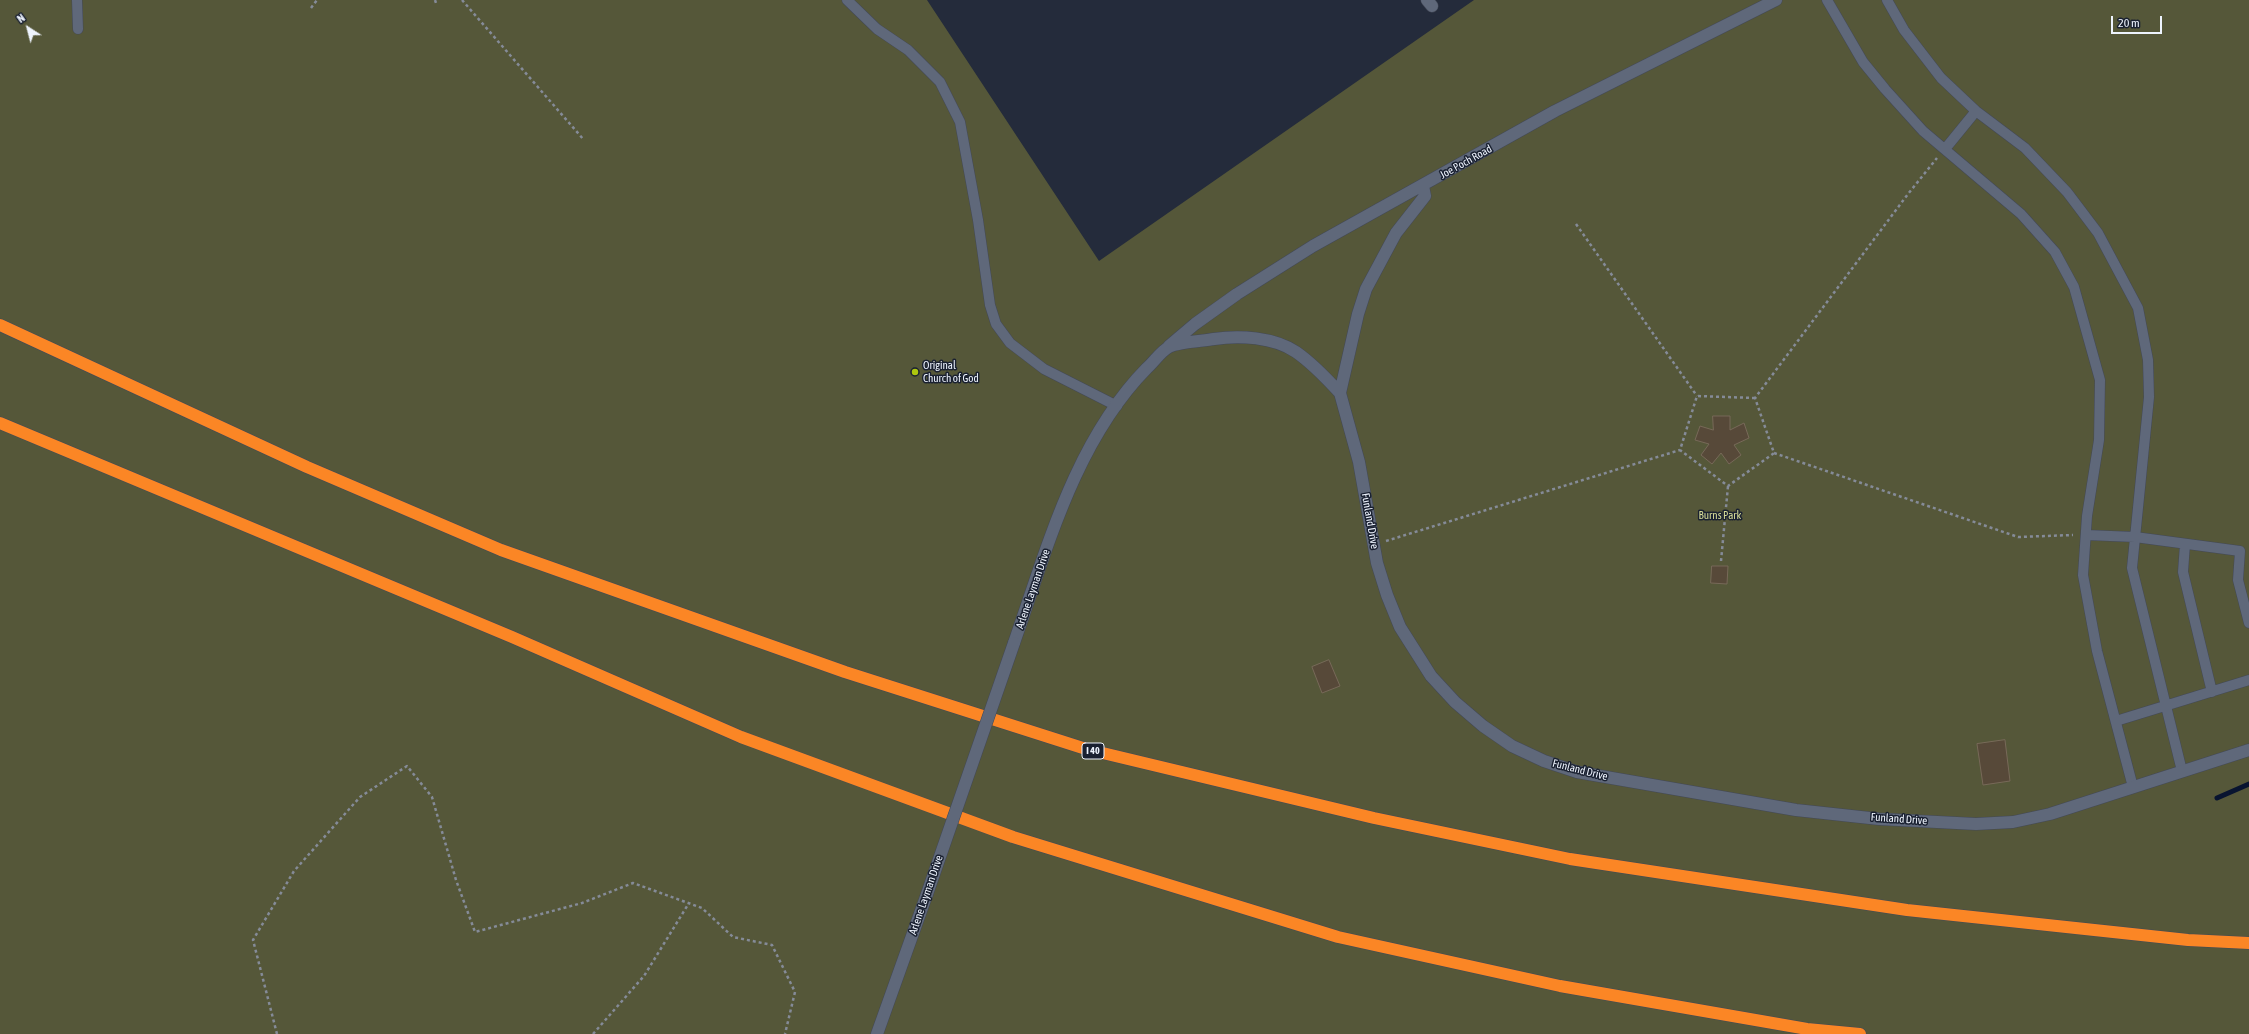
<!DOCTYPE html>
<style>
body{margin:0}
#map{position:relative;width:2249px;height:1034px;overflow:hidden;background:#242b3b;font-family:"Asap Condensed",sans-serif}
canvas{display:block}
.north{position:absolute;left:8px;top:8px;width:40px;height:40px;-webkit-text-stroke:3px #1a2131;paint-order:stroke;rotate:324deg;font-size:11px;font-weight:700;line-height:16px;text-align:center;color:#eef4fe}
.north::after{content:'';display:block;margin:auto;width:14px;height:18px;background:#eef4fe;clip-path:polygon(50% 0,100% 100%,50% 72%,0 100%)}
.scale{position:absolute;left:2111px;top:16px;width:51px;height:18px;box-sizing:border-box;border:2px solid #eef4fe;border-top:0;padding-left:5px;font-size:12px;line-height:14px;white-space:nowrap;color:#eef4fe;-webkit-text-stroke:3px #1a2131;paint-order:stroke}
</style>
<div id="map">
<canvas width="2249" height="1034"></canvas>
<div class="north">N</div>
<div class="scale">20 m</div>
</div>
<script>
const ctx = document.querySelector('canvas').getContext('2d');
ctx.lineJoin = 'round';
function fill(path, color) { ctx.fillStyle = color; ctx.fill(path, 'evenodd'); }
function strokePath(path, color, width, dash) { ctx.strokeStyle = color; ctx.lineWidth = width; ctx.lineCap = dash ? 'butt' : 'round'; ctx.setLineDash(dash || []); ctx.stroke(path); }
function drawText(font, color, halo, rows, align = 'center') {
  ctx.font = font + ' "Asap Condensed",sans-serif'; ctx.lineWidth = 3; ctx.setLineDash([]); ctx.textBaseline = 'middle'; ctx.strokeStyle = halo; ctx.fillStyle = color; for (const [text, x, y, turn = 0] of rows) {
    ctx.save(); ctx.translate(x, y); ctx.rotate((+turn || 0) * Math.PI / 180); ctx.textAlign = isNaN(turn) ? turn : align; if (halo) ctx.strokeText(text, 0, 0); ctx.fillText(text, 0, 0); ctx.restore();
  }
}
fill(new Path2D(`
 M0,0H927L1099,261L1474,0H2249V1034H0Z`), '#555739');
strokePath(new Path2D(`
 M2217,798L2249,784`), '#081430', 5);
const building = new Path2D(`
 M1713,416H1730V430L1744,423L1749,438L1734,445L1741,455L1729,464L1721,453L1712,464L1701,455L1709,444L1695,440L1700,426L1713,430Z
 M1712,566H1728L1727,584L1711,583Z
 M1329,660L1340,686L1322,693L1312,667Z
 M2005,740L2010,781L1983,785L1977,744Z`);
fill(building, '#574939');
strokePath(building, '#776958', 1);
const service = new Path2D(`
 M77,0L78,29
 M847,0L877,29L908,50L940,82L960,122L978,220L990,305L996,324L1010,343L1044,369L1117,406
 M1827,0L1863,62L1885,89L1923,131L2021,214L2055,252L2074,287L2100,380L2099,440L2087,516L2083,575L2097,651L2133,787
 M1887,0L1904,30L1941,78L1976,111L2025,148L2067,192L2098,233L2138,308L2148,360L2149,397L2132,568L2182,771
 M1945,149L1976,111
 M2086,535L2135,537L2240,551L2238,580L2249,623
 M2185,544L2183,572L2212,692
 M2116,721L2249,680`);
const minor = new Path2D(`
 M1427,0L1432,6`);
const tertiary = new Path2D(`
 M1423,186L1425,196L1396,233L1366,289L1358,314L1340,393L1359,462L1377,563L1387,595L1400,627L1431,676L1455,702L1483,726L1512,746L1544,761L1577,772L1796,810L1879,819L1976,824L2013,822L2050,814L2249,750
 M1169,346L1195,324L1237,294L1313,246L1555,111L1776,0
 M1014,643C1047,549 1075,441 1147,368C1154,362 1161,351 1169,347C1177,342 1203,341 1214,339C1239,335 1274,337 1296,352C1309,361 1329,381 1340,393
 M877,1034L927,894`);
const motorway = new Path2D(`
 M0,325L307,467L501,550L845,672L1086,749L1374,818L1570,859L1907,910L2188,940L2249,943
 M0,423L512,637L741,737L1013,837L1338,937L1560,986L1807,1029L1860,1034`);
strokePath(service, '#434957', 11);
strokePath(minor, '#434957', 13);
strokePath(tertiary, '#434957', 13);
strokePath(motorway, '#434957', 13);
strokePath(new Path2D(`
 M435,0L436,3
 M462,0L584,140
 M311,8L317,0
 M1576,224L1697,396
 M1755,398L1697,396L1680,450L1728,486L1774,453L1755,398L1908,194L1937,158
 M1774,453L2018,537L2073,535
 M1386,541L1680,450
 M1721,561L1728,486
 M277,1034L253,940L294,871L360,797L407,766L432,797L456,880L475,932L582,903L633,883L702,908L733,937L772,945L795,992L785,1034
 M593,1034L644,976L689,903`), '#858b98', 2.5, [3, 3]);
strokePath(service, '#5f687a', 10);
strokePath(minor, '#5f687a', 12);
strokePath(tertiary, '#5f687a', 12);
strokePath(motorway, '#fb8625', 12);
const tertiaryBridge = new Path2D(`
 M927,894L1014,643`);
strokePath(tertiaryBridge, '#434957', 13, []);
strokePath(tertiaryBridge, '#5f687a', 12);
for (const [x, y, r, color] of [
 [915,372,4,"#adc60e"]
]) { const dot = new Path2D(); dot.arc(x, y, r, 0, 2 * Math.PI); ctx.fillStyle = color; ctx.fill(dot); strokePath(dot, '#1a2131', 1.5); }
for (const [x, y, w] of [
 [1093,751,22]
]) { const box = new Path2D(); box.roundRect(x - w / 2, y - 8, w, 16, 3); ctx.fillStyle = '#1a2131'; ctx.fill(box); strokePath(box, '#eef4fe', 1); }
drawText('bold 10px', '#eef4fe', null, [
 ["I 40",1093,751]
]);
drawText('11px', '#eef4fe', '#1a2131', [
 ["Joe Poch Road",1466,162,-29],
 ["Funland Drive",1370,521,80],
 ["Arlene Layman Drive",1033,589,-71],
 ["Funland Drive",1580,770,14],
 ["Funland Drive",1899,819,4],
 ["Arlene Layman Drive",926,895,-71]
]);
drawText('11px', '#eef4fe', '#1a2131', [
 ["Original",923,366],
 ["Church of God",923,379]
], 'left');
drawText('11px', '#d8dd98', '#1a2131', [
 ["Burns Park",1720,516]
]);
</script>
